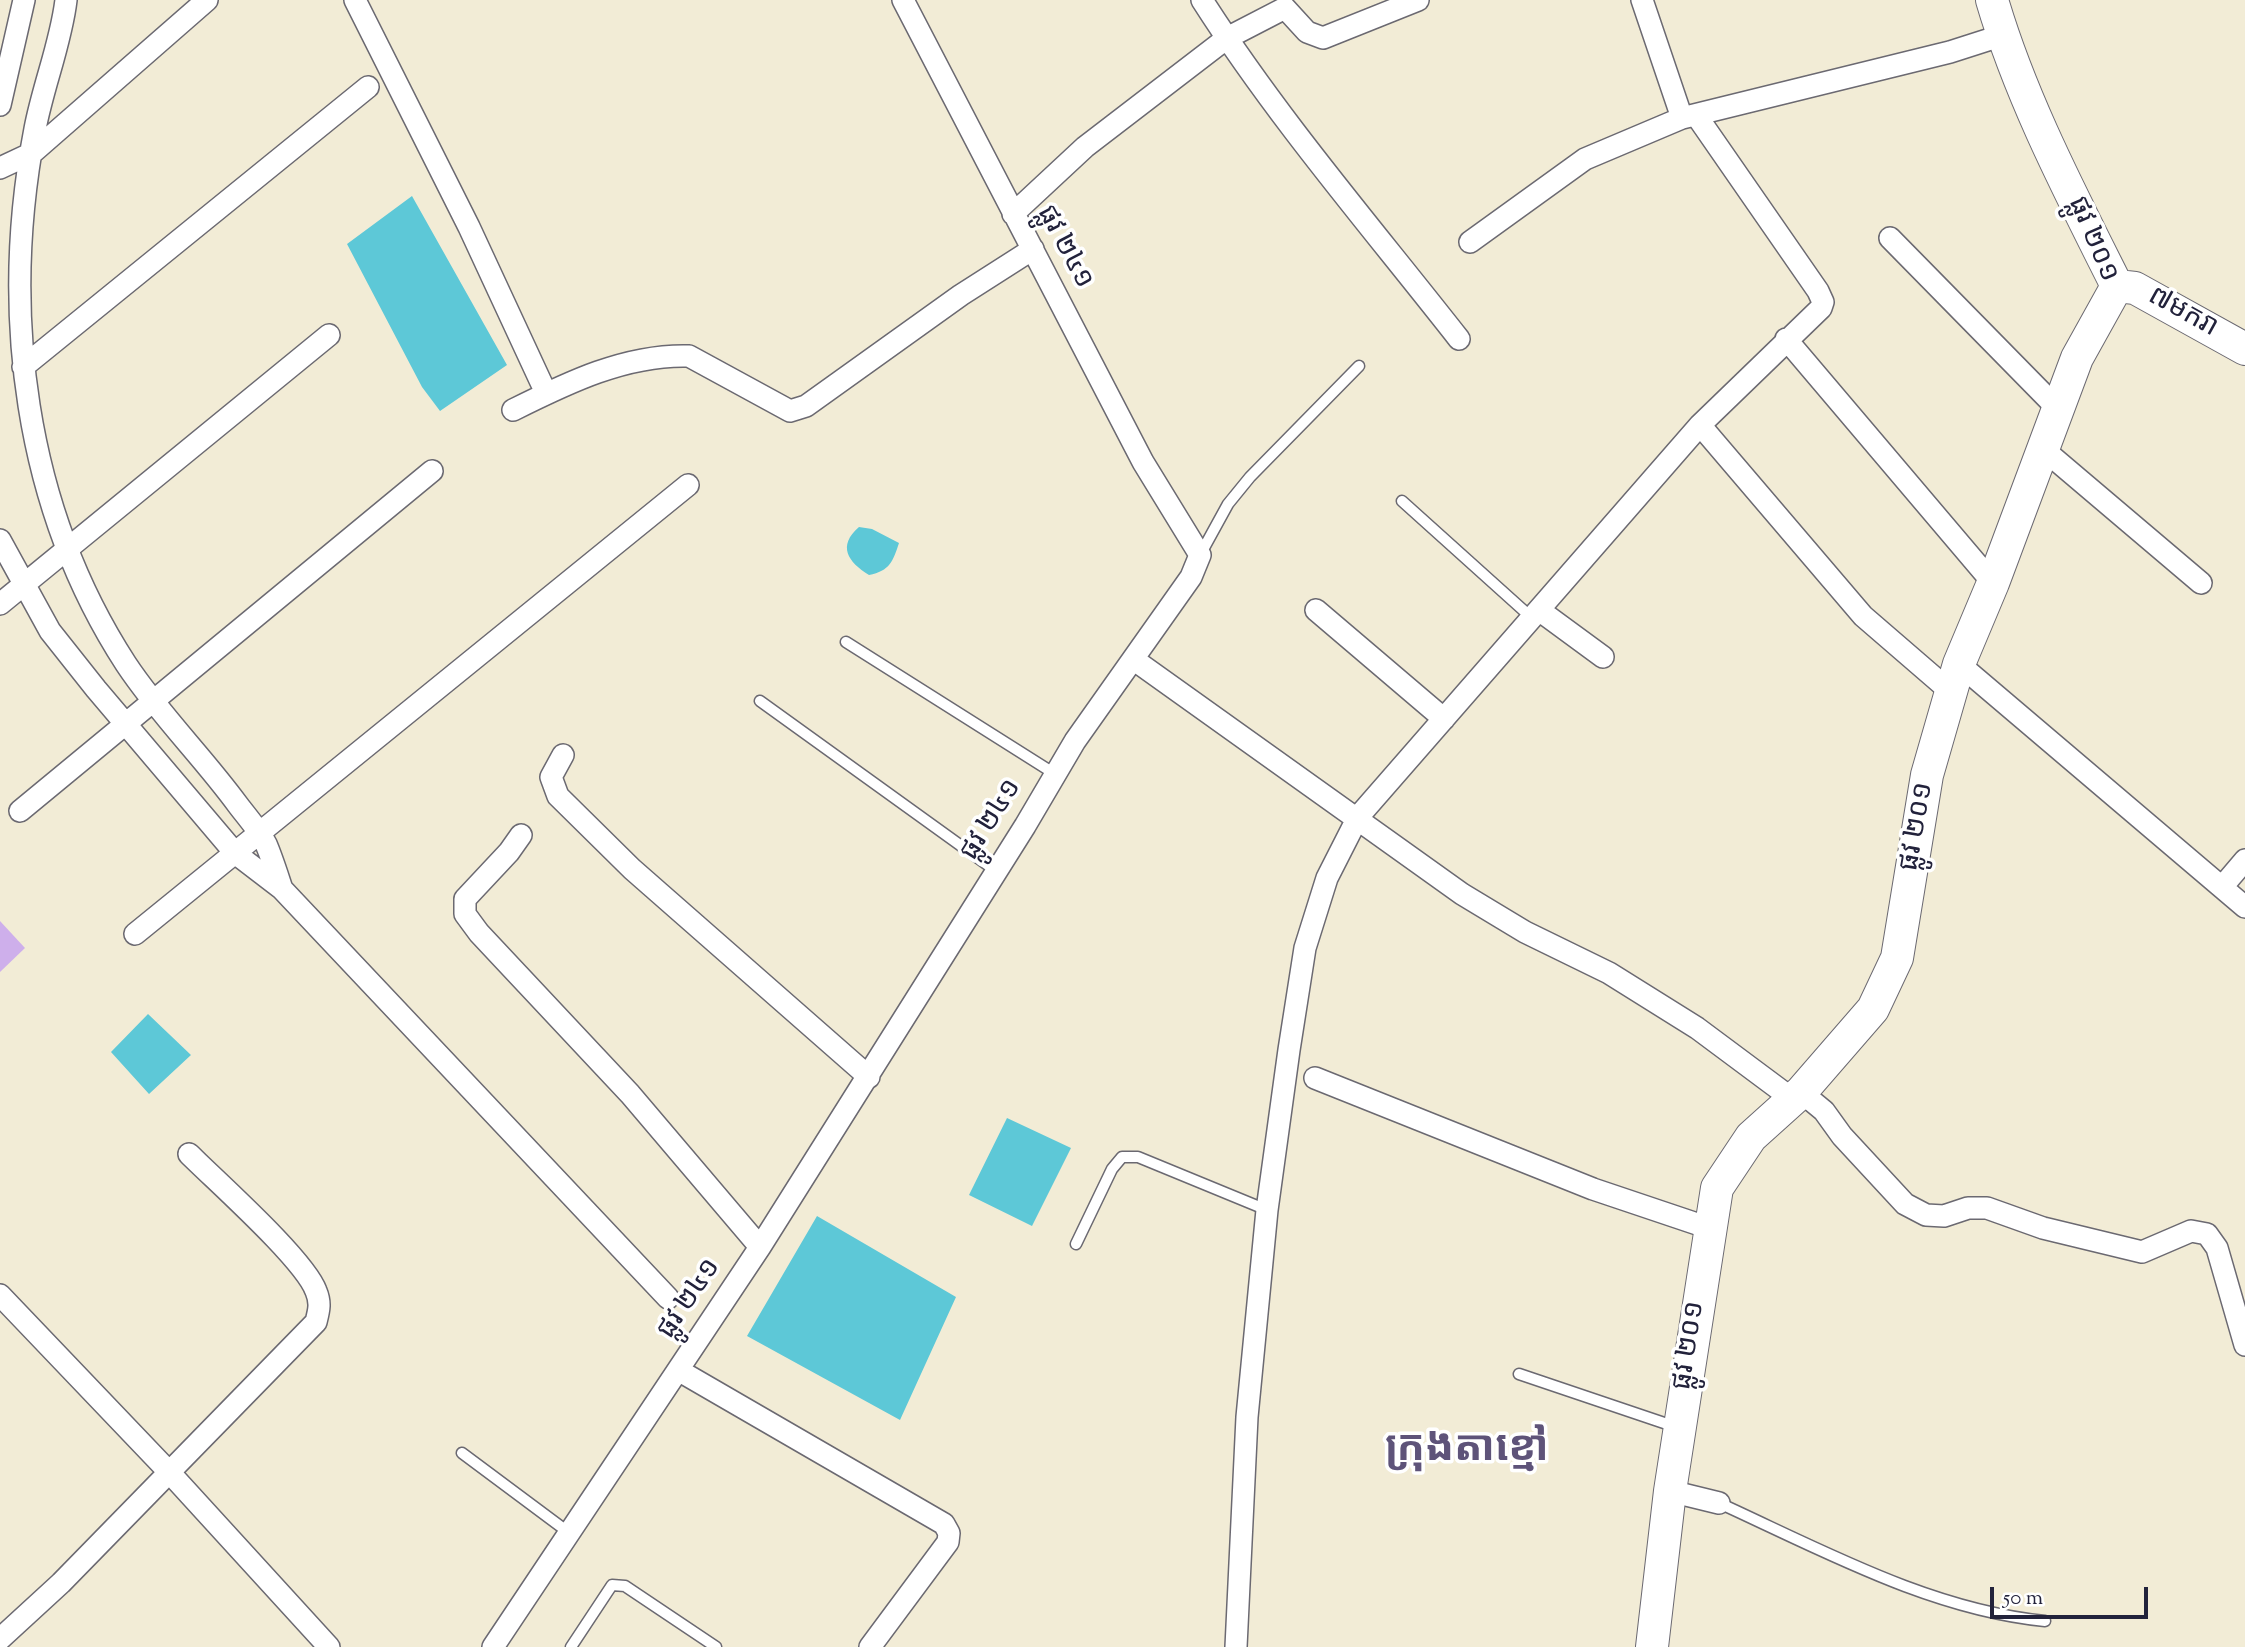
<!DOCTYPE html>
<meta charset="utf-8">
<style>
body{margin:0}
#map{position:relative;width:2245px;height:1647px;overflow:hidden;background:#f2ecd6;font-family:"Sorts Mill Goudy",serif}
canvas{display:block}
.scale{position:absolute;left:1990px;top:1587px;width:158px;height:32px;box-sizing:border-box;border:4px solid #22223b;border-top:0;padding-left:9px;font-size:21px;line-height:24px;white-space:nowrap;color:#22223b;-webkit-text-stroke:5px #fff;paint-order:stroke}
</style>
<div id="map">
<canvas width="2245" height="1647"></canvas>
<div class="scale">50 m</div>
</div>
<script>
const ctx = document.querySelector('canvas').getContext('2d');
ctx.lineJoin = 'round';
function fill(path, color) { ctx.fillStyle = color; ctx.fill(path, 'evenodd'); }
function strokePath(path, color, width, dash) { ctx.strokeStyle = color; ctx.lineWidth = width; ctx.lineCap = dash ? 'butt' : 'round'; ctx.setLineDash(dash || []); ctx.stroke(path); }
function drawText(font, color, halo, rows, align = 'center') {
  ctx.font = font + ' "Sorts Mill Goudy","Noto Sans Khmer",serif'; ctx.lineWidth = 7; ctx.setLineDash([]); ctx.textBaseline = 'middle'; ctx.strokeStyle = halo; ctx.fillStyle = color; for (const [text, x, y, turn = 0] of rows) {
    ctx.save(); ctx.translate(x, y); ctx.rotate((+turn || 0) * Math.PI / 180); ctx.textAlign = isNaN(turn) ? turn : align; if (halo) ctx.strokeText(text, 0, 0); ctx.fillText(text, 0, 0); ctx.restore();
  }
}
fill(new Path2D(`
 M412,196L507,365L440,411L422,387L347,244Z
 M859,527L872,529L899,543C893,561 890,571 869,575C848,562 837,546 859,527Z
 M148,1014L191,1055L149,1094L111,1052Z
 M1007,1118L1071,1148L1032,1226L969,1195Z
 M817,1216L956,1297L900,1420L747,1336Z`), '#5dc8d7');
fill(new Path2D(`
 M0,921L25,948L0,972Z`), '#ceafeb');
const lane = new Path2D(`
 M1402,501L1532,618
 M1200,555L1228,504L1250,477L1359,366
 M846,642L1055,774
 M760,701L996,871
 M1076,1244L1112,1169L1122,1157H1138L1267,1210
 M1519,1374L1676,1427
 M462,1453L568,1532
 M1719,1503C1822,1550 1931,1610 2045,1621
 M571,1647L612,1585L625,1586L716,1647`);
const street = new Path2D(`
 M66,0C61,43 43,86 35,129C0,311 24,507 126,664C159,714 203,757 238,805C247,817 259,830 266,844C272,858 277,874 282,889
 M355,0L469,227L546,393
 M1202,0C1278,119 1372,228 1459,339
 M1642,0L1682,118
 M0,105L24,0
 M0,168L32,153L207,0
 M1013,214L1085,147L1227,38L1285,8L1307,32L1323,38L1418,0
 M1890,238L2058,409
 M1470,242L1585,159L1682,118L1950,52L2003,35
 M1786,339L1993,583
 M23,367L368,87
 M513,410C567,383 626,354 689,356L790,411L806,406L961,295L1033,249
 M1700,425L1863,616L1951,692
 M2043,449L2201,583
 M0,540L50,631L96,689L235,853L282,889L668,1298
 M0,604L329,335
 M1316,610L1444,719
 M1539,610L1603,657
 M1133,659L1462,894L1525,932L1609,973L1697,1028L1791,1098
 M1959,664L2245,907
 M563,755L551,777L558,796L632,869L869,1077
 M20,811L432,471
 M521,835L509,852L465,899V914L479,933L630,1094L760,1247
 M2222,887L2245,860
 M135,934L688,485
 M1315,1078L1593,1189L1709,1228
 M1801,1092L1824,1111L1842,1136L1905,1204L1926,1215L1944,1216L1968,1208H1987L2043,1228L2142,1252L2191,1231L2207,1234L2217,1248L2245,1345
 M0,1295L170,1473L329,1647
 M678,1370L944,1524L949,1533L948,1542L870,1647
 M1670,1491L1719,1503
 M0,1639L61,1583L316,1322C319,1310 321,1303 316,1291C304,1259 217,1182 189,1154
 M493,1647L760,1247L1025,826L1075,741L1191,577L1200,555L1143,462L903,0
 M1236,1647L1247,1417L1267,1210L1289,1050L1305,948L1327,878L1358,817L1700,425L1821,308L1823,302L1818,291L1696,115`);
const secondary = new Path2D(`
 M2117,286L2135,288L2245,349
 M1652,1647L1670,1491L1717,1188L1751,1137L1801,1092L1873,1009L1897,958L1927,775L1959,664L1993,583L2077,358L2117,286C2071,194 2021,99 1992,0`);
strokePath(lane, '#6b6971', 13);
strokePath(street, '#6b6971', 24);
strokePath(secondary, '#6b6971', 34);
strokePath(lane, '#fff', 10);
strokePath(street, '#fff', 21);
strokePath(secondary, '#fff', 32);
drawText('28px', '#22223b', '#fff', [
 ["ផ្លូវ ២០១",2091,240,67],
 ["ផ្លូវ ២៤១",1063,248,62],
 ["៧មករា",2182,314,29],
 ["ផ្លូវ ២៤១",993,821,-58],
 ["ផ្លូវ ២០១",1919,827,-80],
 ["ផ្លូវ ២៤១",691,1300,-56],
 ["ផ្លូវ ២០១",1691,1346,-81]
]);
drawText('bold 42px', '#5e5379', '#fff', [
 ["ក្រុងតាខ្មៅ",1467,1453]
]);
</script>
